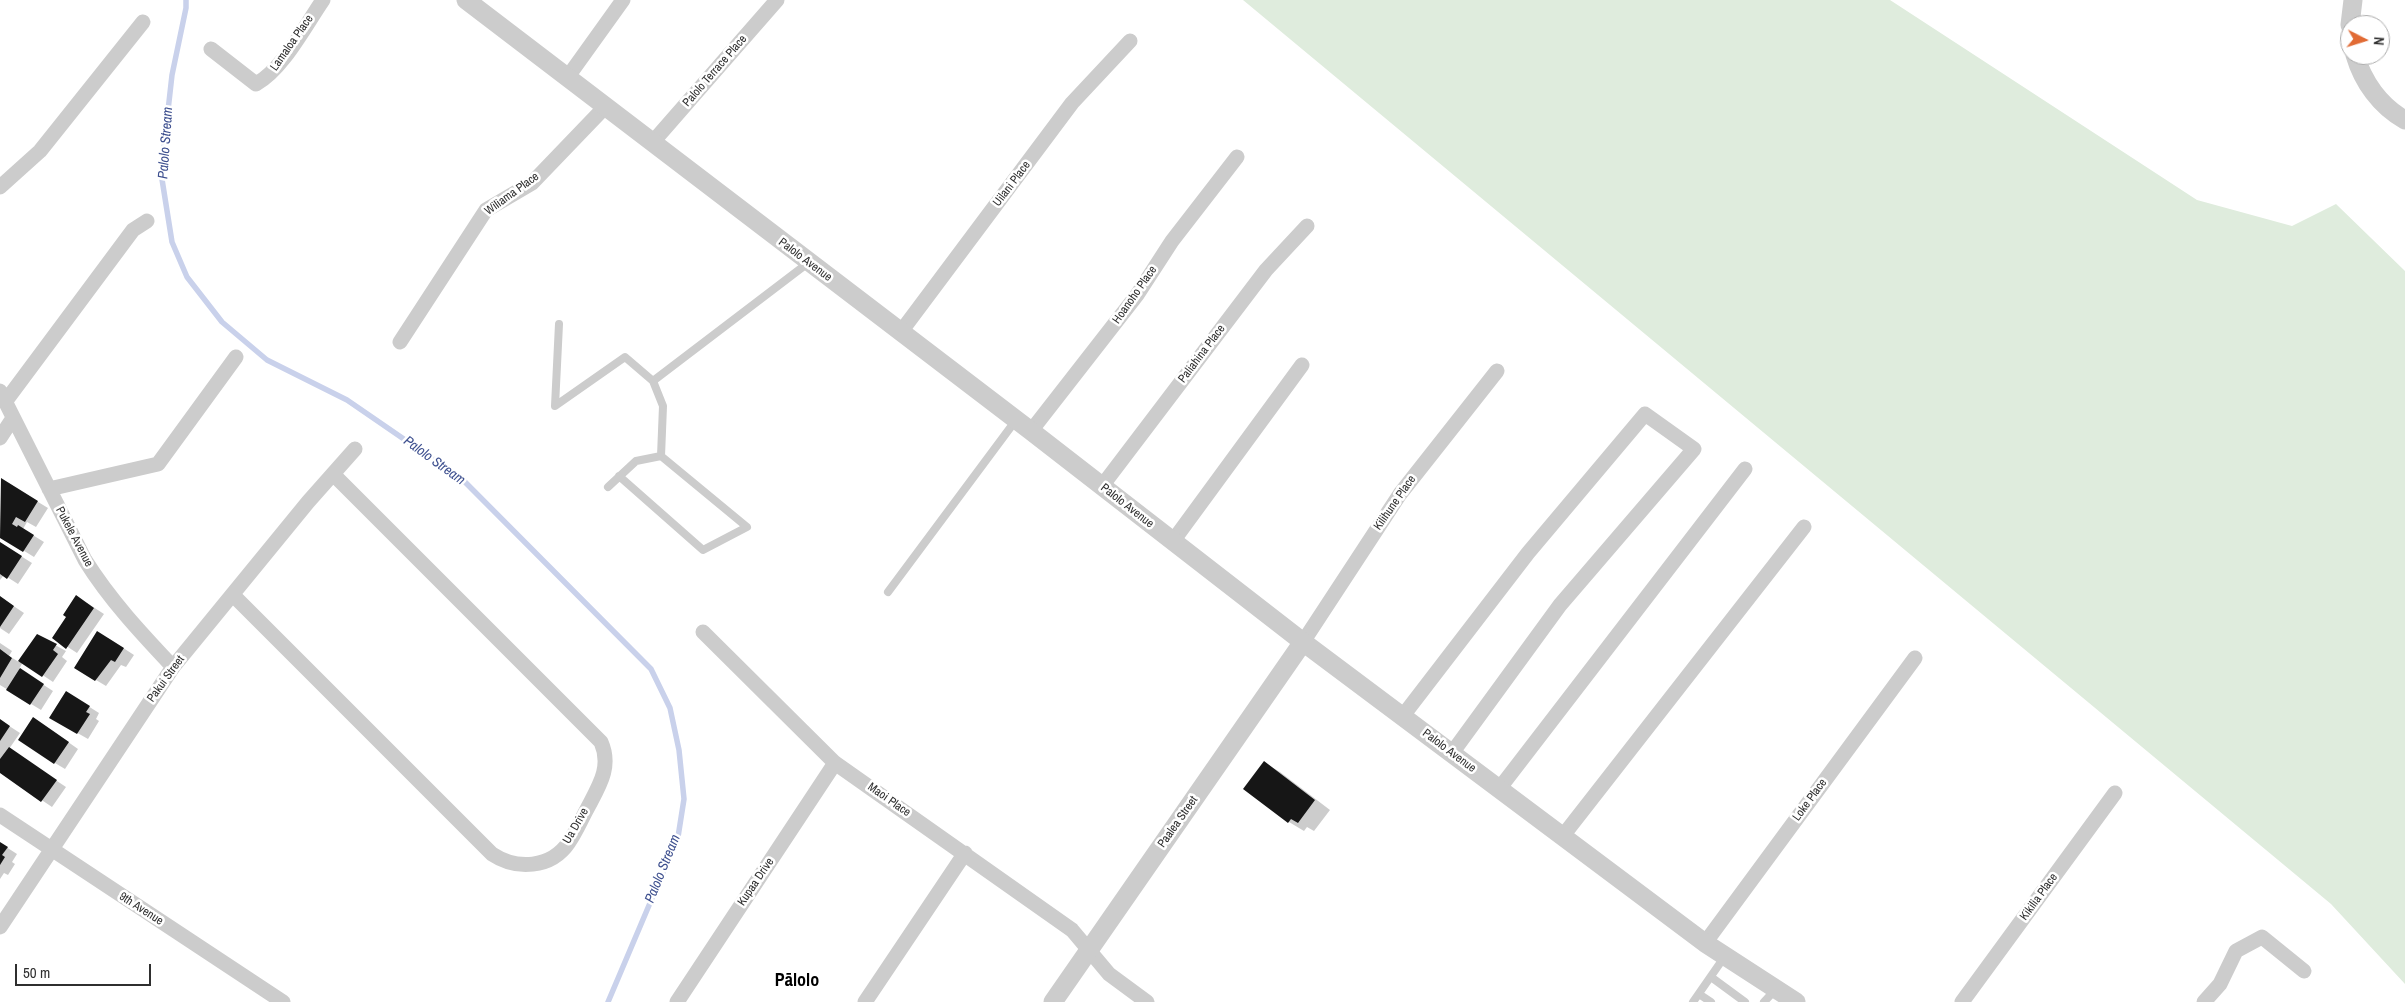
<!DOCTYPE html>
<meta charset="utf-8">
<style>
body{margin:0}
#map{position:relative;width:2405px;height:1002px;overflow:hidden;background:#fff;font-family:"Archivo Narrow",sans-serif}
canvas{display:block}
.north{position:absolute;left:2340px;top:15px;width:50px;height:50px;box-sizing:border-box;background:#fff;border:1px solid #acacac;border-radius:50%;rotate:95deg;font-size:14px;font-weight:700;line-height:20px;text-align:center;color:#2f2f2f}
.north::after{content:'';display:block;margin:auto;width:18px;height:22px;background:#e16b35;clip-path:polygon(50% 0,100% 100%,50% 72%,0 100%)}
.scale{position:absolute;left:15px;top:964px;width:136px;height:22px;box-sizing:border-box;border:2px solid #2f2f2f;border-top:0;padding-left:6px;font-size:15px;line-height:18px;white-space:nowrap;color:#2f2f2f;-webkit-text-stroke:4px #fff;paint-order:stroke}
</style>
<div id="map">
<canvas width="2405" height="1002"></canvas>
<div class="north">N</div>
<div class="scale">50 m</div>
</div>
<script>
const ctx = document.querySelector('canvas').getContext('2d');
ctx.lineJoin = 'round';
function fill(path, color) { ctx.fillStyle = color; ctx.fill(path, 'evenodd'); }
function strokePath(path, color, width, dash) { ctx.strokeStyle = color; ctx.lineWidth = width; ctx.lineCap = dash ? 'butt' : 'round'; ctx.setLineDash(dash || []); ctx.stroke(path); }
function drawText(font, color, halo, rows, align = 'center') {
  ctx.font = font + ' "Archivo Narrow",sans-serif'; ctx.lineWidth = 5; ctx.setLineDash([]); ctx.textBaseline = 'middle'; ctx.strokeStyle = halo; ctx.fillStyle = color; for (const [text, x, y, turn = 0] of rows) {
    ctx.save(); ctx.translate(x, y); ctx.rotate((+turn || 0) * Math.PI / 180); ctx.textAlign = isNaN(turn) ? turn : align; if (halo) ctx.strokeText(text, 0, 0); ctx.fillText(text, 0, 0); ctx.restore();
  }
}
fill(new Path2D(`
 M1243,0H1890L2197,200L2292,226L2336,204L2405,271V984L2331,904Z`), '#dfecdd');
fill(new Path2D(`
 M2,480L48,508L36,527L27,522L23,529L44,542L34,557L0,536Z
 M0,543L32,563L18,584L4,575L0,580Z
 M0,597L24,613L9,634L0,628Z
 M87,603L104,614L77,653L54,638Z
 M37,635L66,651L62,657L67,661L53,682L23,662L19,669L53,691L41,710L0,685V643L12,651L9,656L19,662Z
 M108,638L134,655L126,667L121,665L106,686L76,668Z
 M77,699L99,713L96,719L99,721L88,739L51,718Z
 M0,720L20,733L9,749L66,787L52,807L0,772Z
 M44,725L78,749L65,769L55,763Z
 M1265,763L1280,772L1330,810L1314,831L1307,827L1304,831L1289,822L1245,789Z
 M0,843L17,854L12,862L15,864L8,875L4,873L0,879Z`), '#0003');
strokePath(new Path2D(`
 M186,0V8L172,75L161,173L172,242L187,277L222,322L267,360L347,400L462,479L651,669L670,708L679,750L684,799L678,837L608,1002`), '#c9d1eb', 5.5);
fill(new Path2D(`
 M1,478L38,501L25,522L16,517L12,524L17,527L18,525L34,535L23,552L0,538Z
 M0,542L22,556L7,579L0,574Z
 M76,595L94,608L66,649L52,638L66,617L63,615Z
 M0,596L14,606L0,627Z
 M97,631L124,648L115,662L111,660L95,681L74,668Z
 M37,634L57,644L53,650L58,654L42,677L18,661Z
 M0,649L12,658L0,678Z
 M20,668L44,684L30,705L6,690Z
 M66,691L90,706L86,712L90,714L77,734L49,718Z
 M33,717L69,742L54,764L18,740Z
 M0,719L10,726L0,741Z
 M9,747L57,780L41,802L0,773V759Z
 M1264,761L1315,800L1298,823L1291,819L1288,823L1243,789Z
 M0,842L8,847L2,855L5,857L0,865Z`), '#161616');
strokePath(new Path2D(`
 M559,324L555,406L625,357L653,381L808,263
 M619,476L703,550L747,527L661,456L663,406L653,381
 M608,487L636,461L661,456
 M888,592L1016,420
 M1711,977L1745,1002
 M1699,994L1711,1002
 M1693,1002L1725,956
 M1764,1002L1776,989`), '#ccc', 8);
strokePath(new Path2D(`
 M211,49L256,84C283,69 305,26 323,0
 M567,78L623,0
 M652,143L777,0
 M0,187L40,151L143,22
 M900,333L1072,103L1130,41
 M400,342L486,210L532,183L605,107
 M0,391L85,560C110,600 141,633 173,667
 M5,402L133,230L147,221
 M1031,431L1137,295L1172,241L1237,157
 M0,438L13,418
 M1102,486L1266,270L1307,226
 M49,489L158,464L236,357
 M1173,541L1302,365
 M233,595L492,854C516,870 551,869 569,842C576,832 581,820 587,809C599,786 612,767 601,742L334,475
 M703,632L835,763L1072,930L1109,974L1147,1002
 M1303,642L1400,494L1497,371
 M1402,717L1528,553L1645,414L1694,449L1560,605L1452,753
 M1499,789L1745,469
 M0,815L283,1002
 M1562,837L1804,527
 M0,927L173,667L308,502L355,449
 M1705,943L1915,658
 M677,1002L835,763
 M865,1002L965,853
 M1962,1002L2115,793
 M2204,1002L2220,984L2236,951L2262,937L2304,971`), '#ccc', 15);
strokePath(new Path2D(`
 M466,0L1031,431L1303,642L1705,943L1796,1002
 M2350,25L2353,0
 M2355,55C2363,82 2380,106 2405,120
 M1053,1002L1303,642`), '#ccc', 19);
drawText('12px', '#2f2f2f', '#fff', [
 ["Lamaloa Place",292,43,-55],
 ["Palolo Terrace Place",715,71,-49],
 ["Uilani Place",1012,184,-53],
 ["Wiliama Place",512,194,-36],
 ["Palolo Avenue",805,260,37],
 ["Hoanoho Place",1135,295,-55],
 ["Paliahina Place",1202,354,-53],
 ["Kilihune Place",1395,503,-55],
 ["Palolo Avenue",1127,506,38],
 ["Pukele Avenue",74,537,62],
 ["Pakui Street",166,679,-54],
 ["Palolo Avenue",1449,751,37],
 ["Maoi Place",889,800,35],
 ["Loke Place",1810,800,-54],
 ["Paalea Street",1178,822,-55],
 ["Ua Drive",576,826,-60],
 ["Kupaa Drive",756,882,-56],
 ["Kikilia Place",2039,897,-54],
 ["9th Avenue",141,909,33]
]);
drawText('italic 14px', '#3e508f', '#fff', [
 ["Palolo Stream",166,143,-86],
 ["Palolo Stream",434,461,36],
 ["Palolo Stream",663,869,-68]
]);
drawText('bold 18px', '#000', '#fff', [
 ["Pālolo",797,981]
]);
</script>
